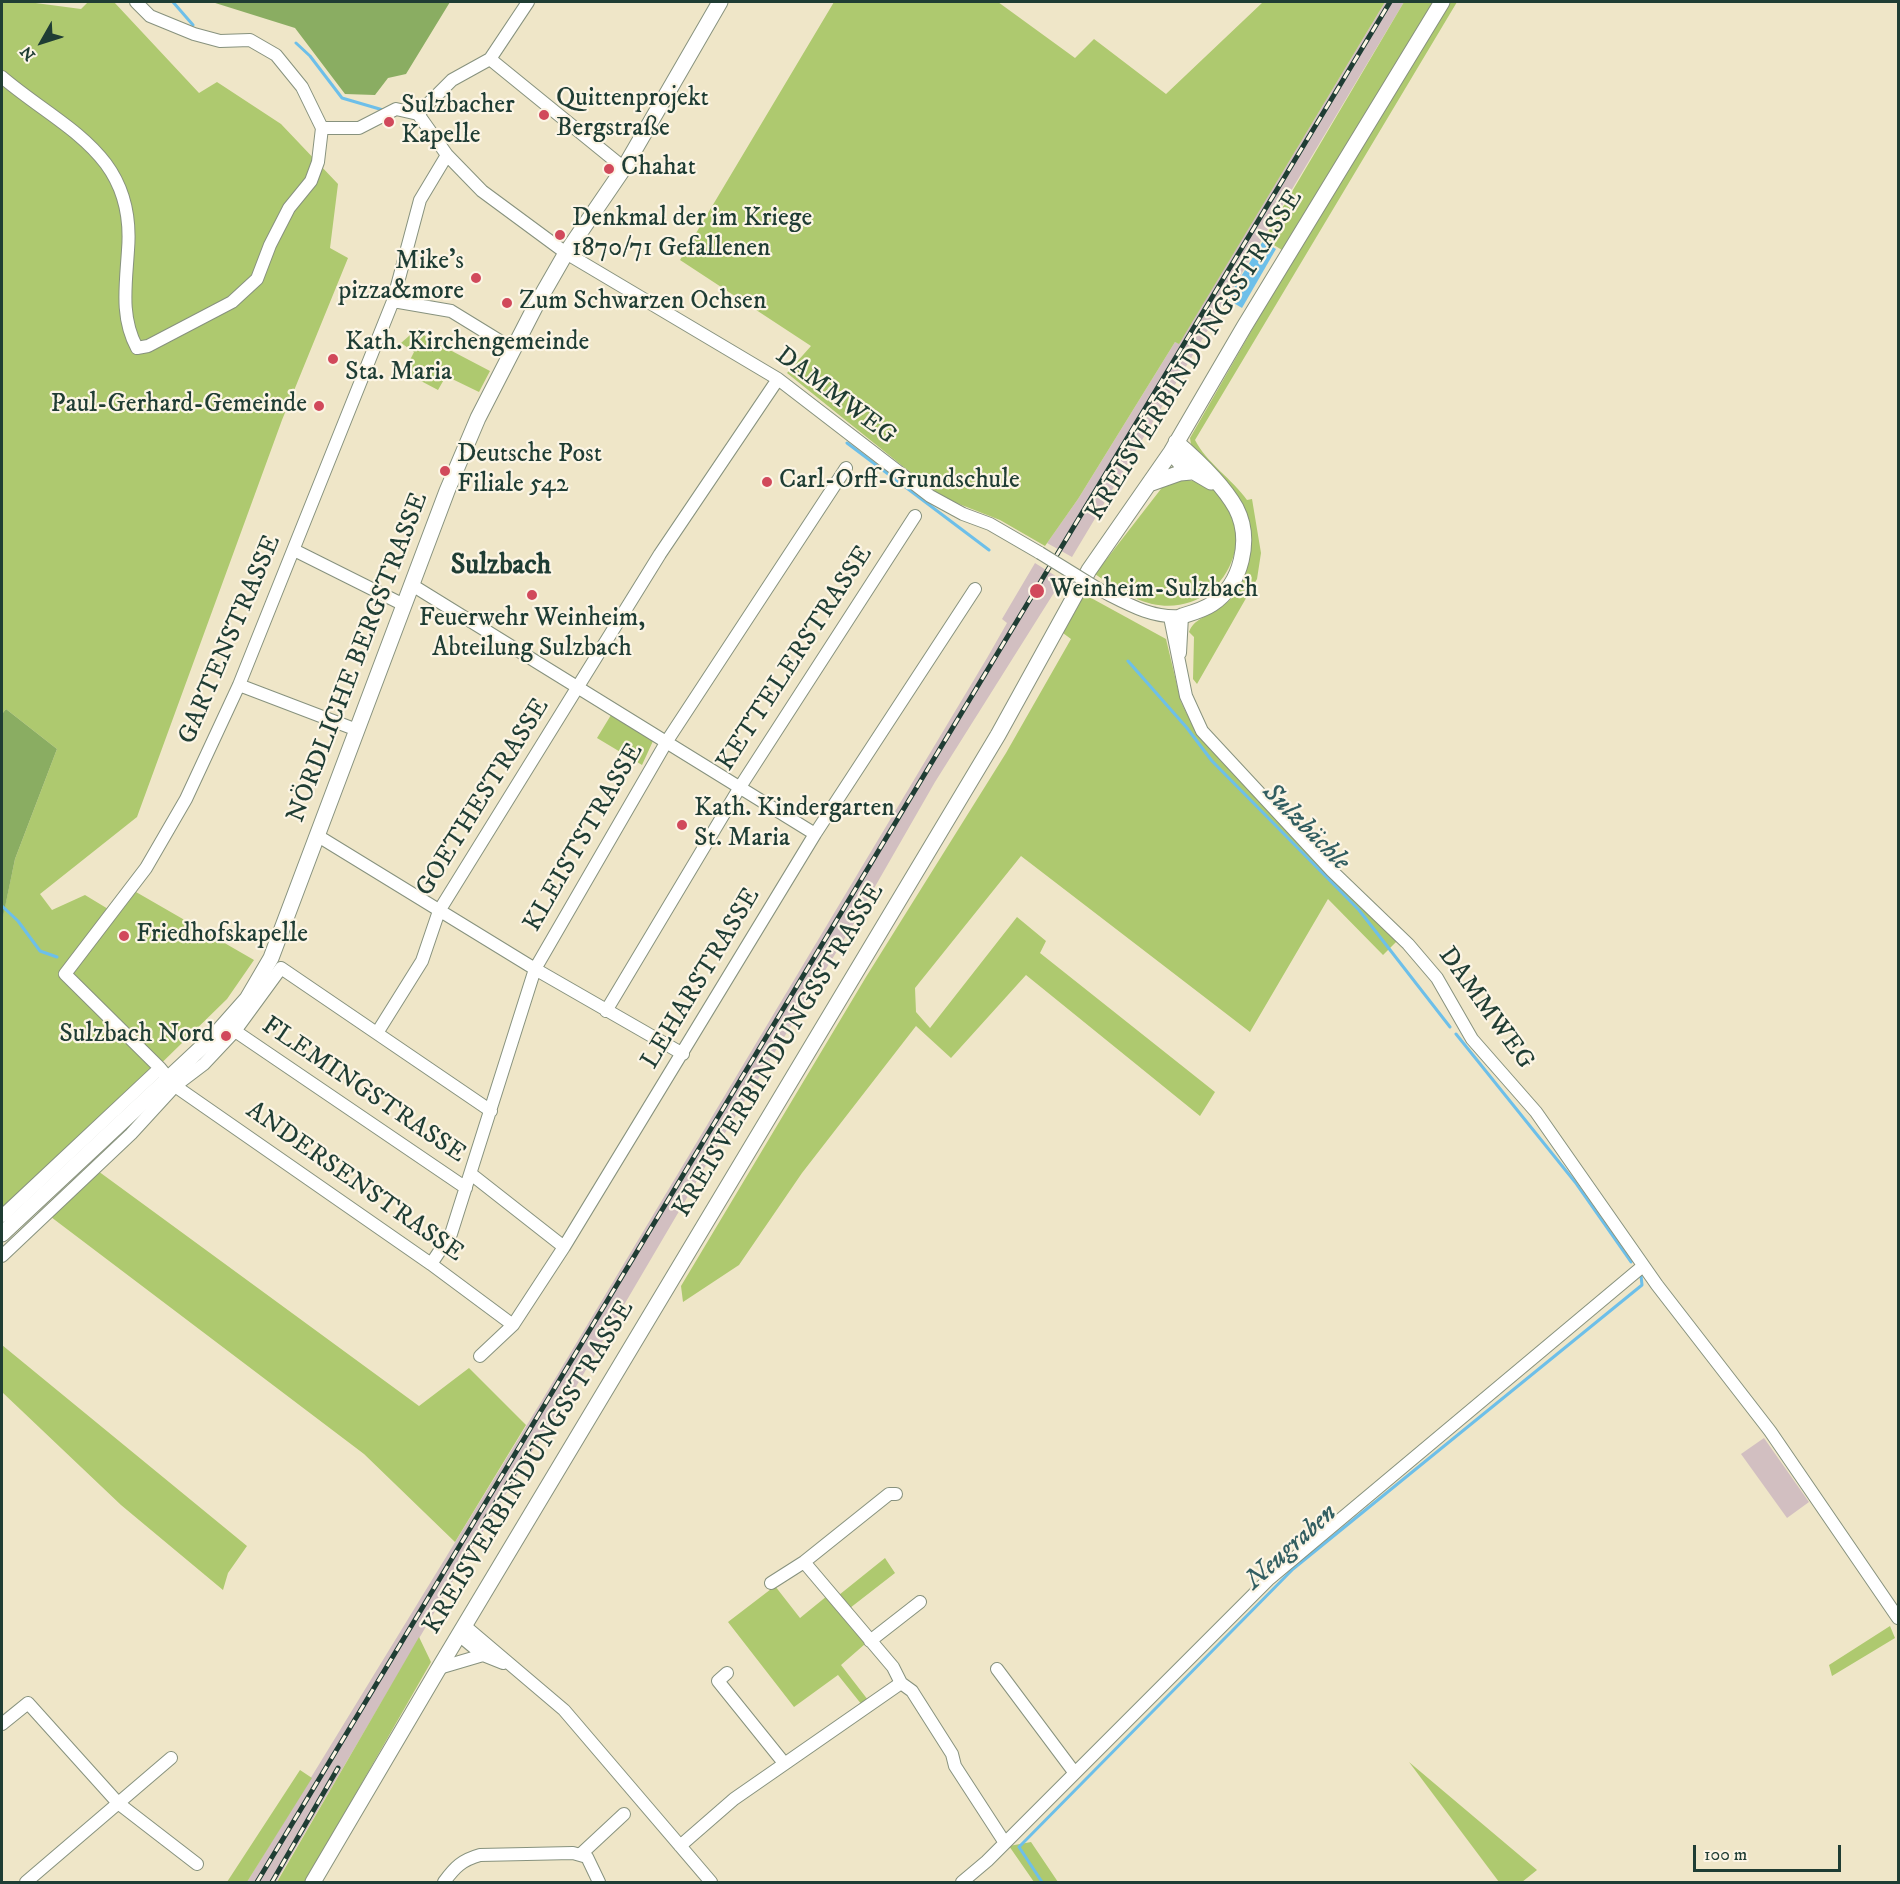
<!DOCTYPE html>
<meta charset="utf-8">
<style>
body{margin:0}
#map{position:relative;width:1900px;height:1884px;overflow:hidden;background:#efe6c8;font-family:"IM FELL DW Pica",serif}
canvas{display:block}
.frame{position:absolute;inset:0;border:3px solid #1f3d34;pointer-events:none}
.north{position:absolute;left:12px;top:12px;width:60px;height:60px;-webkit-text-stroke:4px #fcf5e5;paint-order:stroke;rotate:231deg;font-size:16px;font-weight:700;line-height:24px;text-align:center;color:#1f3d34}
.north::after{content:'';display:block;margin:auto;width:21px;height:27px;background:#1f3d34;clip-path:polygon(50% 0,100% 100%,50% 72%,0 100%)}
.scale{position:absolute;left:1693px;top:1845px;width:148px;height:27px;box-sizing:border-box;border:3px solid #1f3d34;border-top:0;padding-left:8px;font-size:18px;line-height:21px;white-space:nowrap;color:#1f3d34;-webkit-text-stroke:4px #fcf5e5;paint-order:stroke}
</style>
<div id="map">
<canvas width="1900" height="1884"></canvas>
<div class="frame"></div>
<div class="north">N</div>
<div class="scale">100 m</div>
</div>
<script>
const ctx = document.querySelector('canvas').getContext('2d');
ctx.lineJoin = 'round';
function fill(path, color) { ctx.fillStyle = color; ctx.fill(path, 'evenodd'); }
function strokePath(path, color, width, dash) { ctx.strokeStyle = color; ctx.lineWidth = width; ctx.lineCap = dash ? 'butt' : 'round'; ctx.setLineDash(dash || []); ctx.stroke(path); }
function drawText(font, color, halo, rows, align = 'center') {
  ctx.font = font + ' "IM FELL DW Pica",serif'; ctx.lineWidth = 4.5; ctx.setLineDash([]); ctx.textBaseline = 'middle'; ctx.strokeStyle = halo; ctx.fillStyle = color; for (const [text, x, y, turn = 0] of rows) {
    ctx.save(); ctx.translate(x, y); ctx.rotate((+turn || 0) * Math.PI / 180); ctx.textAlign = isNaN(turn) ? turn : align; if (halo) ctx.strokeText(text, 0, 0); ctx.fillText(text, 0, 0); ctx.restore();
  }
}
fill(new Path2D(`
 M1385,2H1404L1072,557L1047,543L1078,499L1175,342L1179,343Z
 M1035,563L1062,580L935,782L853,925L725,1133L557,1419L536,1445L458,1572L276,1882H247L544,1397L987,658L1007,623L1002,619Z
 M1764,1438L1809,1502L1787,1518L1741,1454Z`), '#d2bfc1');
fill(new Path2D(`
 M2,2H28L81,9L88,2H114L199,93L217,82L281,124L338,184L330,248L348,258L282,420L137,817L40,894L52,910L85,895L118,915L136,892L254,960L227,999L2,1219V915L3,916L15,859L57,749L6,709L2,714Z
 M834,2H998L1075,58L1094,39L1166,94L1263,2H1385L1179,344L1175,342L1078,499L1045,546L1000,520L941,497L787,373L811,346L680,260Z
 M1404,2H1436L1282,250L1264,239Z
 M1450,2H1457L1195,440C1206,462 1232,479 1247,500L1252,499L1261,553L1257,579L1197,684L1193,679L1194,637L1189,632C1194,619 1206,617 1217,610C1259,583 1246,547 1240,507C1235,477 1192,467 1190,438L1285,272Z
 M418,328L427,338L490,371L479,392L446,376L438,390L404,372L414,352L401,343Z
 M1177,479C1188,480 1199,481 1208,486C1267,521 1228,620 1152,604C1131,599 1112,586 1095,574L1164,485Z
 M1082,593L1166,639L1181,702L1194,728L1288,831L1398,940L1383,955L1328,899L1250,1032L1021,856L915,988L916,1012L930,1028L1017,917L1046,941L1040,953L1215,1092L1200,1116L1026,975L951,1058L916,1026L802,1173L739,1265L683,1302L681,1286L866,977L1006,753L1071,639L1059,630Z
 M611,715L653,741L642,765L597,738Z
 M98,1171L419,1406L469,1368L526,1425L455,1542L364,1454L51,1217Z
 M2,1345L247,1546L228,1573L223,1590L121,1505L2,1392Z
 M885,1558L895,1573L850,1608L839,1595Z
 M775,1586L800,1618L827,1596L865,1644L841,1665L868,1700L862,1705L838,1675L794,1707L728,1622Z
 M1890,1626L1895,1638L1832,1676L1829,1665Z
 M419,1637L431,1662L315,1865L305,1882H277Z
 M1409,1762L1537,1870L1522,1882H1499Z
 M300,1770L312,1778L247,1882H227Z
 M1031,1842L1058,1882H1034L1009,1846Z`), '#aec96f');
fill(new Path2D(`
 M212,2H450L406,74L388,78L375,95L345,94L295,28Z
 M6,709L57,749L15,859L3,917L2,714Z`), '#8aad62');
fill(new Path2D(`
 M1263,241L1276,249L1242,308L1227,299Z`), '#6dbfe9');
strokePath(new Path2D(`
 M173,2L193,25
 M296,43L310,56L342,98L383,110
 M847,443L989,550
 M1128,661L1187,728L1212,761L1359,910L1450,1027
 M2,906L18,921L40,951L57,957
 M1456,1034L1575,1182L1631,1262
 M1042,1882L1019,1847L1293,1569L1642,1285L1641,1276`), '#6dbfe9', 3);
const minor = new Path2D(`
 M490,59L624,168
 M490,59L528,2
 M2,77C63,129 136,153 128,250C126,284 120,317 137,348L148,346L232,302L257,279L270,245L289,208L311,181L318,162L322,128L302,87L276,55L250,40L220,41L194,34L150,16L136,2
 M418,114L452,80L490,59
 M322,128H359L396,109L418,114L447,155L482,191L566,253L778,379L930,496L963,514L990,524L1040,553
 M447,155L420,200L393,301L239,685L186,799L146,868L65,974L160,1068L175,1086L431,1264L513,1325
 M393,301L451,311L513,349
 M294,550L404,605
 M412,585L815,834
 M1100,590C1126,603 1152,619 1182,616L1180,653
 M1170,617L1186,696L1202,731L1332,871L1408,944L1437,978L1472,1039L1536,1112L1657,1285L1770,1431L1898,1618
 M239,685L357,730
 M318,836L535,969L683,1054
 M606,1011L740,787L915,516
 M235,1031L466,1188
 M377,1033L422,961L439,911L660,554L778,379
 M471,1174L564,1247
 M2,1216L160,1068
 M2,1256L131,1134L175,1086L204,1064L235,1031L281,968L491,1111
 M431,1264L451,1234L535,969L667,741L846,468
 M480,1356L513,1325L564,1247L815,834L975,589
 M804,1562L893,1667L901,1683L912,1691L952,1754L955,1766L1005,1843
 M771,1583L804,1562L889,1494H896
 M465,1626L564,1710L711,1882
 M459,1635L483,1655L503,1663
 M870,1641L920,1602
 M439,1668L483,1655
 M997,1669L1074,1772
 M727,1673L718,1681L784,1763
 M2,1724L28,1703L118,1803L197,1864
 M680,1846L734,1799L901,1683
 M581,1854L624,1814
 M26,1882L171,1758
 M444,1882C455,1867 462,1860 480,1855L573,1853L587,1857L599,1882
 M962,1882L987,1861L1268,1580L1643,1266`);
const major = new Path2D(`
 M1176,442C1197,460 1222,483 1236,508C1252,539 1242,584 1212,604C1203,610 1192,613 1182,616
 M1171,452L1182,465L1211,482
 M1149,484L1180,473L1191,472
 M2,1234L216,1034L247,999L271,958L447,491L478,418L535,307L566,253L624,168L720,2
 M313,1882L439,1668L998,735L1089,570L1171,452L1244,327L1442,2`);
strokePath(minor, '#87927e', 14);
strokePath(major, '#87927e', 17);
strokePath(minor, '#fff', 12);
strokePath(major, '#fff', 15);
const rail = new Path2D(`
 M485,1520L529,1449
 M257,1882L1390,2
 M272,1882L338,1768`);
strokePath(rail, '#1f3d34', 5);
strokePath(rail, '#fcf5e5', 3, [9]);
const minorBridge = new Path2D(`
 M1040,553L1100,590`);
strokePath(minorBridge, '#87927e', 14, []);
strokePath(minorBridge, '#fff', 12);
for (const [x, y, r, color] of [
 [544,115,6,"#d1495b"],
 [389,122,6,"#d1495b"],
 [609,169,6,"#d1495b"],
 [560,235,6,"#d1495b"],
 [476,278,6,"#d1495b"],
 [507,303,6,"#d1495b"],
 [333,359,6,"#d1495b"],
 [319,406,6,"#d1495b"],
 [445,471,6,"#d1495b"],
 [767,482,6,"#d1495b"],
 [1037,591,8,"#d1495b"],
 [532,595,6,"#d1495b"],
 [682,825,6,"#d1495b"],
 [124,936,6,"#d1495b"],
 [226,1036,6,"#d1495b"]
]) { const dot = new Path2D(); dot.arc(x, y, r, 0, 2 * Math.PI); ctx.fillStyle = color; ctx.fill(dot); strokePath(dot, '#fcf5e5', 2); }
drawText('26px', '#1f3d34', '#fcf5e5', [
 ["Quittenprojekt",556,100],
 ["Bergstraße",556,130],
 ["Sulzbacher",401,107],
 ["Kapelle",401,137],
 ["Chahat",621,169],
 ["Denkmal der im Kriege",572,220],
 ["1870/71 Gefallenen",572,250],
 ["Mike's",464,263,"right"],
 ["pizza&more",464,293,"right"],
 ["Zum Schwarzen Ochsen",519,303],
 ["Kath. Kirchengemeinde",345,344],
 ["Sta. Maria",345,374],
 ["Paul-Gerhard-Gemeinde",307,406,"right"],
 ["Deutsche Post",457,456],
 ["Filiale 542",457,486],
 ["Carl-Orff-Grundschule",779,482],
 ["Weinheim-Sulzbach",1050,591],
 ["Feuerwehr Weinheim,",532,620,"center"],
 ["Abteilung Sulzbach",532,650,"center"],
 ["Kath. Kindergarten",694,810],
 ["St. Maria",694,840],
 ["Friedhofskapelle",136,936],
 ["Sulzbach Nord",214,1036,"right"]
], 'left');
drawText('26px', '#1f3d34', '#fcf5e5', [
 ["KREISVERBINDUNGSSTRASSE",1196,356,-58],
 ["DAMMWEG",835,397,37],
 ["GARTENSTRASSE",231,640,-67],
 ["NÖRDLICHE BERGSTRASSE",359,658,-69],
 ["KETTELERSTRASSE",796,659,-57],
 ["GOETHESTRASSE",484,798,-58],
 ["KLEISTSTRASSE",585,838,-60],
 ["LEHARSTRASSE",702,979,-59],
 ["DAMMWEG",1485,1009,54],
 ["KREISVERBINDUNGSSTRASSE",780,1051,-59],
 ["FLEMINGSTRASSE",363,1091,34],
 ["ANDERSENSTRASSE",354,1183,35],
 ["KREISVERBINDUNGSSTRASSE",530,1468,-59]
]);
drawText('italic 27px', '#325e61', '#fcf5e5', [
 ["Sulzbächle",1305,828,45],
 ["Neugraben",1292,1548,-42]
]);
drawText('bold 28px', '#1f3d34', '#fcf5e5', [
 ["Sulzbach",501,567]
]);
</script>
